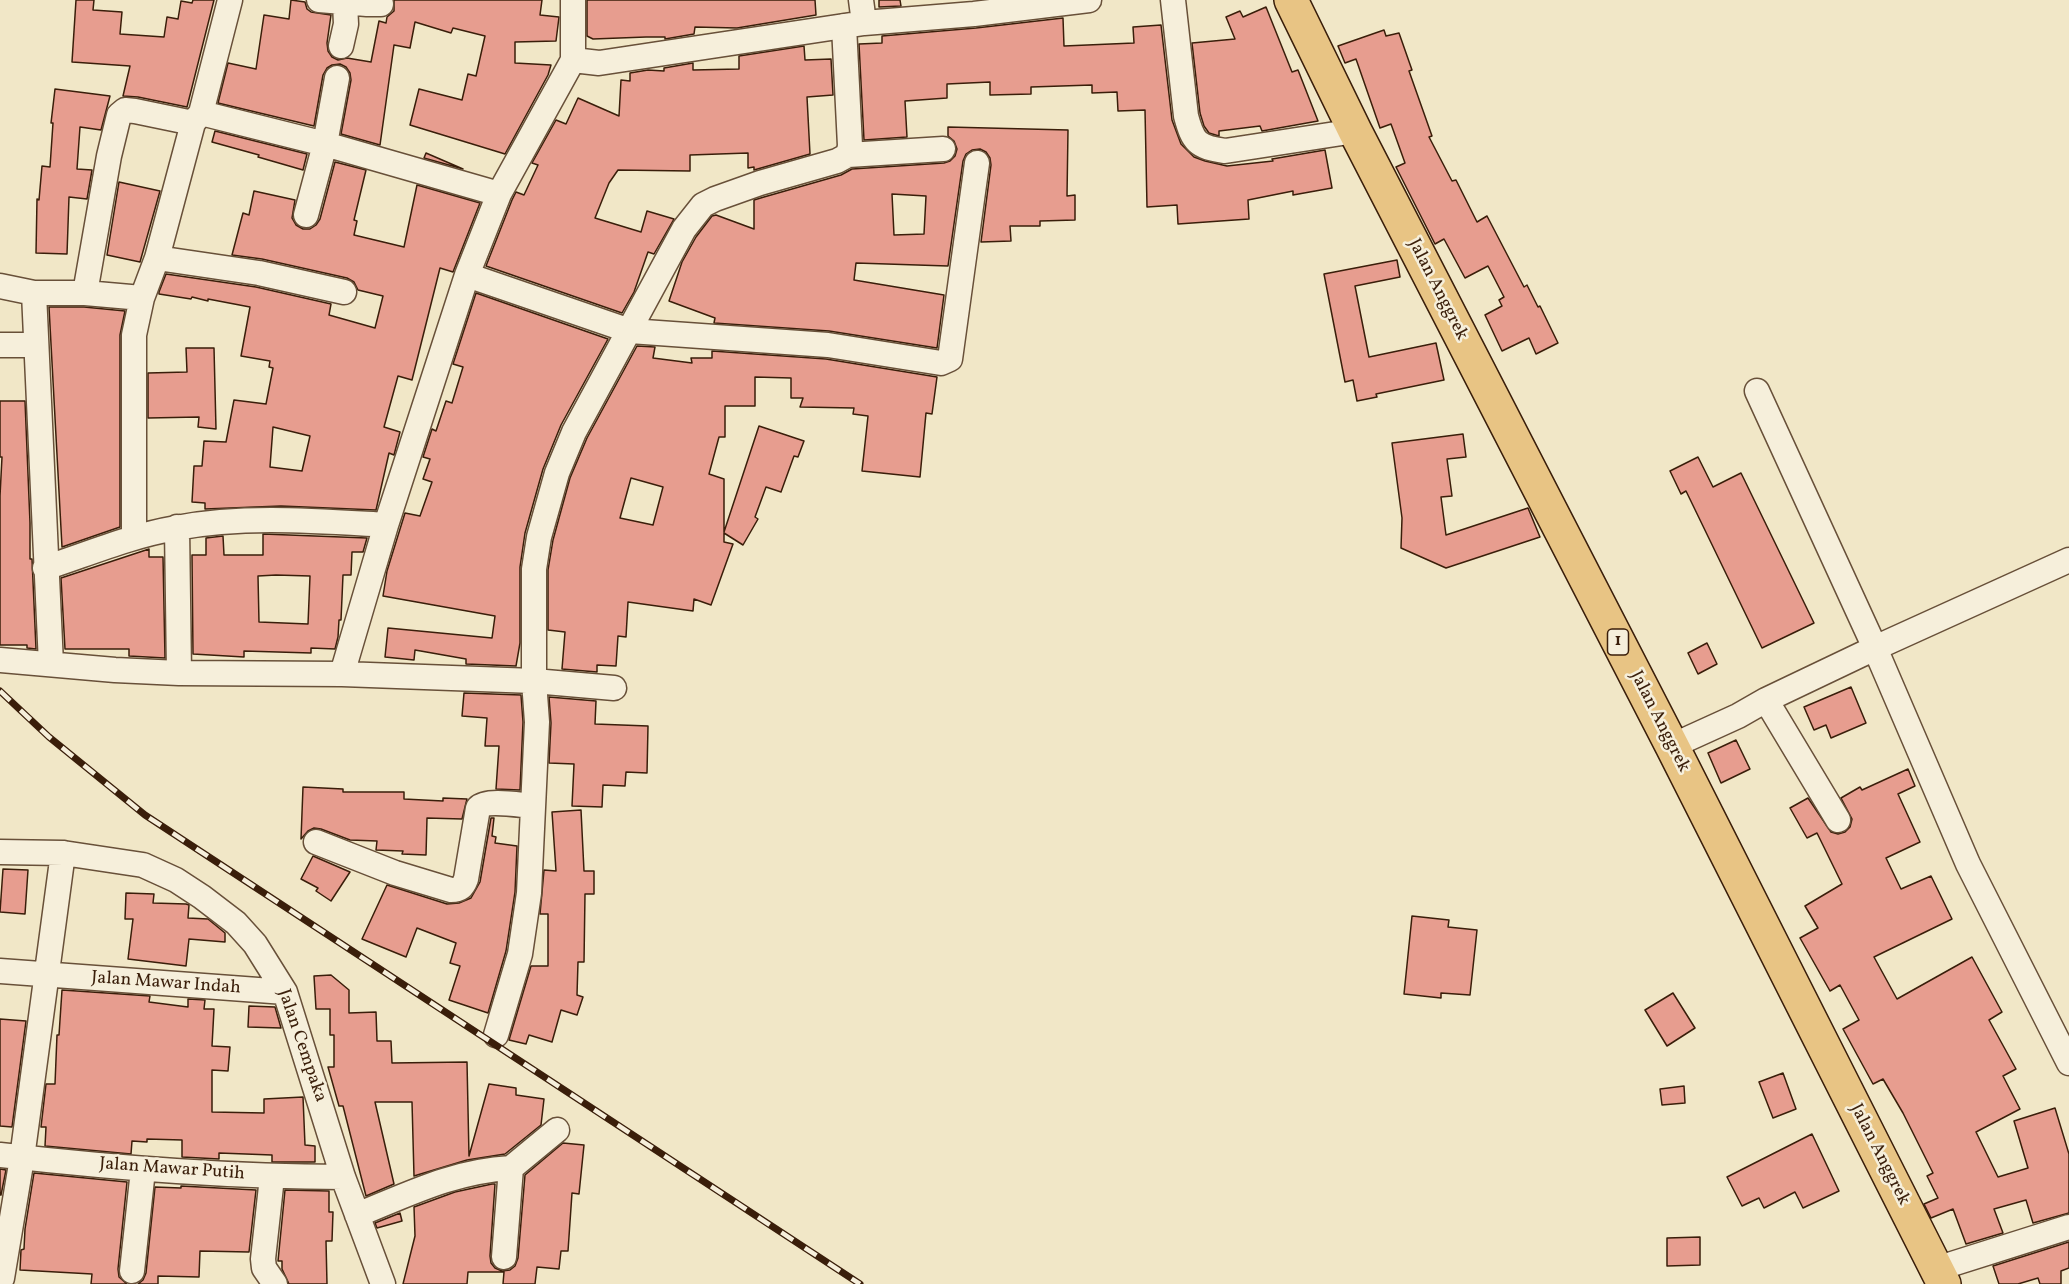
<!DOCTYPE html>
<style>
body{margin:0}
canvas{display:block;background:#f1e7c7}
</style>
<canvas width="2069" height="1284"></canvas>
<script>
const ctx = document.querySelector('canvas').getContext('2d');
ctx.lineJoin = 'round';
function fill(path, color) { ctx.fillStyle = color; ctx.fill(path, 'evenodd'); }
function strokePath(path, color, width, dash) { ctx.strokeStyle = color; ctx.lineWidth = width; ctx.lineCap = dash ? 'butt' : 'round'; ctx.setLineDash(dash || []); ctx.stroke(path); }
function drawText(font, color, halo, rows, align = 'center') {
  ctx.font = font + ' Vollkorn,serif'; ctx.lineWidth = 5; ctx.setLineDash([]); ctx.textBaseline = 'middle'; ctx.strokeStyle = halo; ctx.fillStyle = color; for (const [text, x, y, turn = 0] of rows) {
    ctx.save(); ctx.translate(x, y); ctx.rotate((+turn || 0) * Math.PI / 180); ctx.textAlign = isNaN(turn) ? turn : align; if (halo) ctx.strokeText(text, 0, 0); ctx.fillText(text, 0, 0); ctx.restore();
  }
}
const building = new Path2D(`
 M76,0H94L93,10L122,12L120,34L164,37L167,17L178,19L181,1L192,3L193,0H214L187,107L138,97L123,96L130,66L72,62Z
 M291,0L305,2L307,9L311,12L331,15L327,43L328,51L332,57L338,60L347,58L371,62L379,21L386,23L387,17L394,11V0H542L540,15L559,17L556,41L515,42V63L551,65L548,75L505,154L410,125L419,89L462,100L468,74L476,76L485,36L453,28L451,33L415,22L410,48L394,45L380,145L341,134L351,80L350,73L346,67L340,64L332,65L327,68L323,75L314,126L218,103L228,63L256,69L264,15L289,19Z
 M587,0H815L816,15L737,28L695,27L694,34L665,39V37H646L593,39L587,36Z
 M879,0H900L901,6L879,7Z
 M1266,7L1292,72L1298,70L1318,121L1262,131L1260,126L1219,131V136L1209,133L1204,126L1200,113L1192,43L1235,39L1226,17L1240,11L1243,17Z
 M1063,18L1064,46L1134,43L1133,27L1161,25L1172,120L1181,144L1194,157L1205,161L1227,166L1273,161L1272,159L1325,150L1332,188L1293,195V191L1248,200L1249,219L1178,224L1177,205L1147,207L1145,110L1118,111L1117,92L1092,93V85L1031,87V94L990,95V82L947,84V98L905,101L907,137L864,140L859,44L882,43V36L976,28Z
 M1384,30L1386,36L1399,33L1412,70L1409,71L1432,136L1429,137L1452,181L1456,180L1477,222L1487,216L1524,287L1527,285L1538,307L1540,306L1558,343L1536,354L1529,338L1502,351L1485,315L1502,306L1499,300L1504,297L1488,266L1465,278L1444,239L1435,244L1396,167L1405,163L1391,124L1380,128L1356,59L1345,63L1338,46Z
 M804,46L805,60L831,59L833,95L807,97L810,154L754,170V167L748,168V153L690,155V171L618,170L609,183L595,218L641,232L647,211L674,219L654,254L648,252L634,292L622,313L486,266L512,200L516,192L524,195L538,165L532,163L556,120L566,124L578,98L619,116L621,80L630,81V73L648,70L664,71V68L693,63V70L739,69V56Z
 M55,89L110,96L101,130L80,127L77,169L92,170L87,199L69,197L67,254L36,253L37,199L39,200L42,166L50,167L53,123H51Z
 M948,127L1068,130L1067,196L1075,195V220L1040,221V226H1010L1011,241L981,242L991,165L990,158L986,152L980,149L972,150L966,154L963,161L948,266L856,263L854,280L944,295L937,348L829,331L714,323L715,318L669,301L682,262L696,237L712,216L716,215L754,229V200L764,197L841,175L852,169L944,163L950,161L955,156L957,149L954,141L948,136ZM892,194L926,196L924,234L894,235Z
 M215,131L307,154L303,170L258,157L259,155L212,142Z
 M426,153L463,169L424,158Z
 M335,162L366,170L354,220L357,221L354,235L404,247L417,185L480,203L453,272L440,268L412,380L398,376L384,427L400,432L394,455L389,453L376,510L281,506L205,509V503L192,502L194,466H202L204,441L226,442L234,400L266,404L273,368L269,367L270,361L241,356L250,307L208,299V301L192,297L191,299L159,294V292L166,274L256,287L331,304L329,315L375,328L383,296L358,290L354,282L347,278L262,259L232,255L243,213L249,215L254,191L295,200L292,218L296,225L303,229H310L316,225L320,219ZM273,427L310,436L302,471L270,467Z
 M119,182L160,191L140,262L107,255Z
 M1397,260L1400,277L1355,286L1369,357L1436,343L1444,380L1376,394L1377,397L1357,401L1353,380L1345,382L1324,274Z
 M476,293L608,339L561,425L543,469L525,533L520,567V643L516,666L466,664V659L415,650L414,660L385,657L388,628L492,638L495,616L383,596L387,571L405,513L420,516L432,482L423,479L430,459L423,457L432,429L436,431L446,401L452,403L463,367L453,364Z
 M49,307H84L125,311L120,335V527L62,547Z
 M637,346L655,347L653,358L692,363L691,358H712V351L826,359L937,377L932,414L926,413L920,477L862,471L868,416L853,414L854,408L800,407L803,398H791V378L755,377V406H725V437H719L709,474L724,479V532L759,426L804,441L798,457L794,456L781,492L766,487L755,517L758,519L743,545L724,533V542L733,544L711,605L694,599L693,611L628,602L626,637L618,636L616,666L597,665V672L562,669L565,632L548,630V570L553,540L570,478L587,438ZM631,478L663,487L653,525L620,518Z
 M186,348H214L216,429L198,427L199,417L148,418V373L187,372Z
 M0,401H25L30,523V559H32L36,649L27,648V645H0V496L2,457H0Z
 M1463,434L1466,457L1447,459L1452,496L1441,497L1446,535L1528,508L1540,537L1446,568L1401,548L1402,518L1392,443Z
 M1698,457L1713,487L1741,473L1814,623L1762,648L1686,491L1681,494L1670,471Z
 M263,534L367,538L363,552H352L351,575H343L341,620H339L338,637L335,649L311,648V653L244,651V657L193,654L192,555H206V538L223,536L224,555H263ZM276,575L310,576L308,624L259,622L258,576Z
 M149,549V557H163L165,658L129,656V649H65L61,578Z
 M1707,643L1717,664L1698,674L1688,653Z
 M1851,687L1866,723L1831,738L1826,725L1814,730L1804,707Z
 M464,693L521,695L523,722L520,790L496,789L499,746H485L487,718L462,716Z
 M549,697L596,701L595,724L648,726L647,773L626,772L625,786L603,785L602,807L572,806L574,764L549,763L551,723Z
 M1736,740L1750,769L1721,783L1708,753Z
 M1908,769L1915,786L1898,794L1920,842L1886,858L1901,889L1931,876L1952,919L1874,957L1897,999L1972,957L2002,1012L1989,1020L2016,1069L2003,1076L2020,1109L1976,1132L1998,1177L2028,1168L2014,1121L2055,1108L2069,1154V1213L2033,1223L2026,1200L1994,1209L2003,1233L1966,1244L1953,1209L1931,1218L1924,1204L1938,1198L1927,1176L1933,1173L1903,1113L1883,1079L1873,1084L1843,1029L1859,1020L1840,985L1830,991L1800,938L1818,928L1805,906L1842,884L1817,833L1807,838L1790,808L1808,798L1831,832L1838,834L1845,832L1850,827L1852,819L1841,798L1860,787L1862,790Z
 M303,787L343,789V792H404V799L443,801V798L467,799L462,819L427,818L426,855L402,854L403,851L376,850L377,841L350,840L321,829L314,828L308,831L301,839Z
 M581,810L584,871H594V894H585L584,962H578L577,995L583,997L577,1015L561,1010L552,1042L529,1035L526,1044L509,1040L531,966H548V914H540L544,870L556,871L552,812Z
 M491,818H494L492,836L496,837L495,843L517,846L515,892L506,951L488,1013L449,1000L460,966L450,963L456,943L417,928L406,957L362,939L387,885L447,904L459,903L471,898L480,882Z
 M313,856L350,872L331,901L316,891L318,888L301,879Z
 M3,869L28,870L25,914L0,912Z
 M126,893L154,894L153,903L186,904L189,905L188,918L208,919L225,933V942L189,939L186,966L128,959L133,919H125Z
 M1412,916L1449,920L1448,927L1477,930L1470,995L1441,993V998L1404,994Z
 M331,975L349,990V1013L376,1012L377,1041H391L392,1063L467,1062L469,1156L489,1084L516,1088V1095L544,1099L541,1125L505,1154L467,1160L414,1176L412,1102H375L394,1184L366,1196L343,1106H339L328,1067H334V1035H330V1009H316L314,976Z
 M62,990L150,996L149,1002L188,1007V999L205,1000L204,1009H214L212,1046L230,1047L228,1071L212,1070V1112L264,1113V1099L303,1097L305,1145L315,1146V1162H272V1155L219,1153V1159L182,1157V1140L147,1139V1142L132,1141L131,1154L45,1146L46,1127H41L46,1084H55L57,1035H59Z
 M1673,993L1695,1028L1667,1046L1645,1010Z
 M249,1006L275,1007L281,1028L248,1027Z
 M0,1019L26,1021L12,1127L0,1126Z
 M1783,1073L1796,1109L1773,1118L1759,1082Z
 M1684,1086L1685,1103L1662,1105L1660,1089Z
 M1812,1134L1839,1191L1803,1208L1795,1192L1764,1208L1759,1198L1742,1206L1727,1177Z
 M563,1143L584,1145L579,1194L572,1193L568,1251H561L559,1269L537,1267L535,1284H503L504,1272H468L467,1284H403L415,1236L414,1207L455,1192L492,1184H495L490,1256L491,1263L495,1268L502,1271L510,1270L515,1266L518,1258L525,1175Z
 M0,1169L6,1170L1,1195H0Z
 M34,1173L127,1182L118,1269L119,1277L127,1284H91L92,1274L20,1270L21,1250L24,1249L25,1229Z
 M181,1186L256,1190L249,1252L200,1251L199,1277L158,1276V1284H138L143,1280L146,1273L155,1187L181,1188Z
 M285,1190L329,1191V1212H333L332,1241H326L327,1284H289L282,1269V1261H278Z
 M400,1213L402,1221L377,1228L375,1223Z
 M1700,1237V1265L1667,1266V1238Z
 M2069,1242V1268L2061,1271V1284H2040L2038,1278L2018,1284H1999L1993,1266Z`);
fill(building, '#e79d8f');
strokePath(building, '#3a1e0a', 1.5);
const minor = new Path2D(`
 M319,0L367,4H381
 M861,0L864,23
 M1173,0L1186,116C1193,142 1197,147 1225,151L1355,131
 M341,46L346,24L345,3
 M573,60L599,63L864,23L974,14L1089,0
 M201,113L230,0
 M848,155L943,149
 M306,215L325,144L337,78
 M157,258L259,273L344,292
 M467,275L630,331L828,345L941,363L950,359L977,163
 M0,286L34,293
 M85,293L109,156L119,115L125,110L135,111L193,123
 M0,345H36
 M1757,391L1875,648L1766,700
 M177,527L179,673
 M134,537V335L142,298L157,258L193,123L201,113L325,144L499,194
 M2069,560L1875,648L1968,864L2069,1063
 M45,568C88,554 130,536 176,528C245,515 316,521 386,525
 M0,660L115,670L179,673L342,674L386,525L467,275L499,194L573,60V0
 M51,664L34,293H85L142,298
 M342,674L534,681V569L539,537L557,473L574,432L684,229L703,205L715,199L760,183L837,161L848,155L850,146L844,26
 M1672,746L1738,716L1766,700L1838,820
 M316,842L395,873L451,890C460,890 463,887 466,879L478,808C487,799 519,805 533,806
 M0,852L63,853L143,865L176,880L202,897L236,923L255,944L285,992L343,1177L383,1284
 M0,971L285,992
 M496,1035L520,954L529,893L537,722L534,681L614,688
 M0,1155C114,1168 228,1177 343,1177
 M511,1168L557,1130
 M272,1177L263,1259L264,1268L275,1284
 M357,1215C409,1194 454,1171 511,1168L504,1257
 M1936,1269L2069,1227
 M132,1271L143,1170
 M2,1278L22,1158L63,853`);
const trunk = new Path2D(`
 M1291,0L1355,131L1672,746L1944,1284`);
strokePath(minor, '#685039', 27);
strokePath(trunk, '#3a1e0a', 36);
strokePath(minor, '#f6efdb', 24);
strokePath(trunk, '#e8c484', 33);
const rail = new Path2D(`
 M0,691L49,737L145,815L860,1284`);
strokePath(rail, '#3a1e0a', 7);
strokePath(rail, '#f6efdb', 4.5, [14]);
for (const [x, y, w] of [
 [1618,642,21]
]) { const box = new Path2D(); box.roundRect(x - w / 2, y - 13, w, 26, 4.5); ctx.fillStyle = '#f6efdb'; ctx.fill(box); strokePath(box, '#3a1e0a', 1.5); }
drawText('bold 16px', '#3a1e0a', null, [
 ["1",1618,642]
]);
drawText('18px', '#3a1e0a', '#f6efdb', [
 ["Jalan Anggrek",1437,290,63],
 ["Jalan Anggrek",1659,722,63],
 ["Jalan Mawar Indah",166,984,4],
 ["Jalan Cempaka",301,1046,71],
 ["Jalan Anggrek",1879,1155,63],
 ["Jalan Mawar Putih",172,1170,4]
]);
</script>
